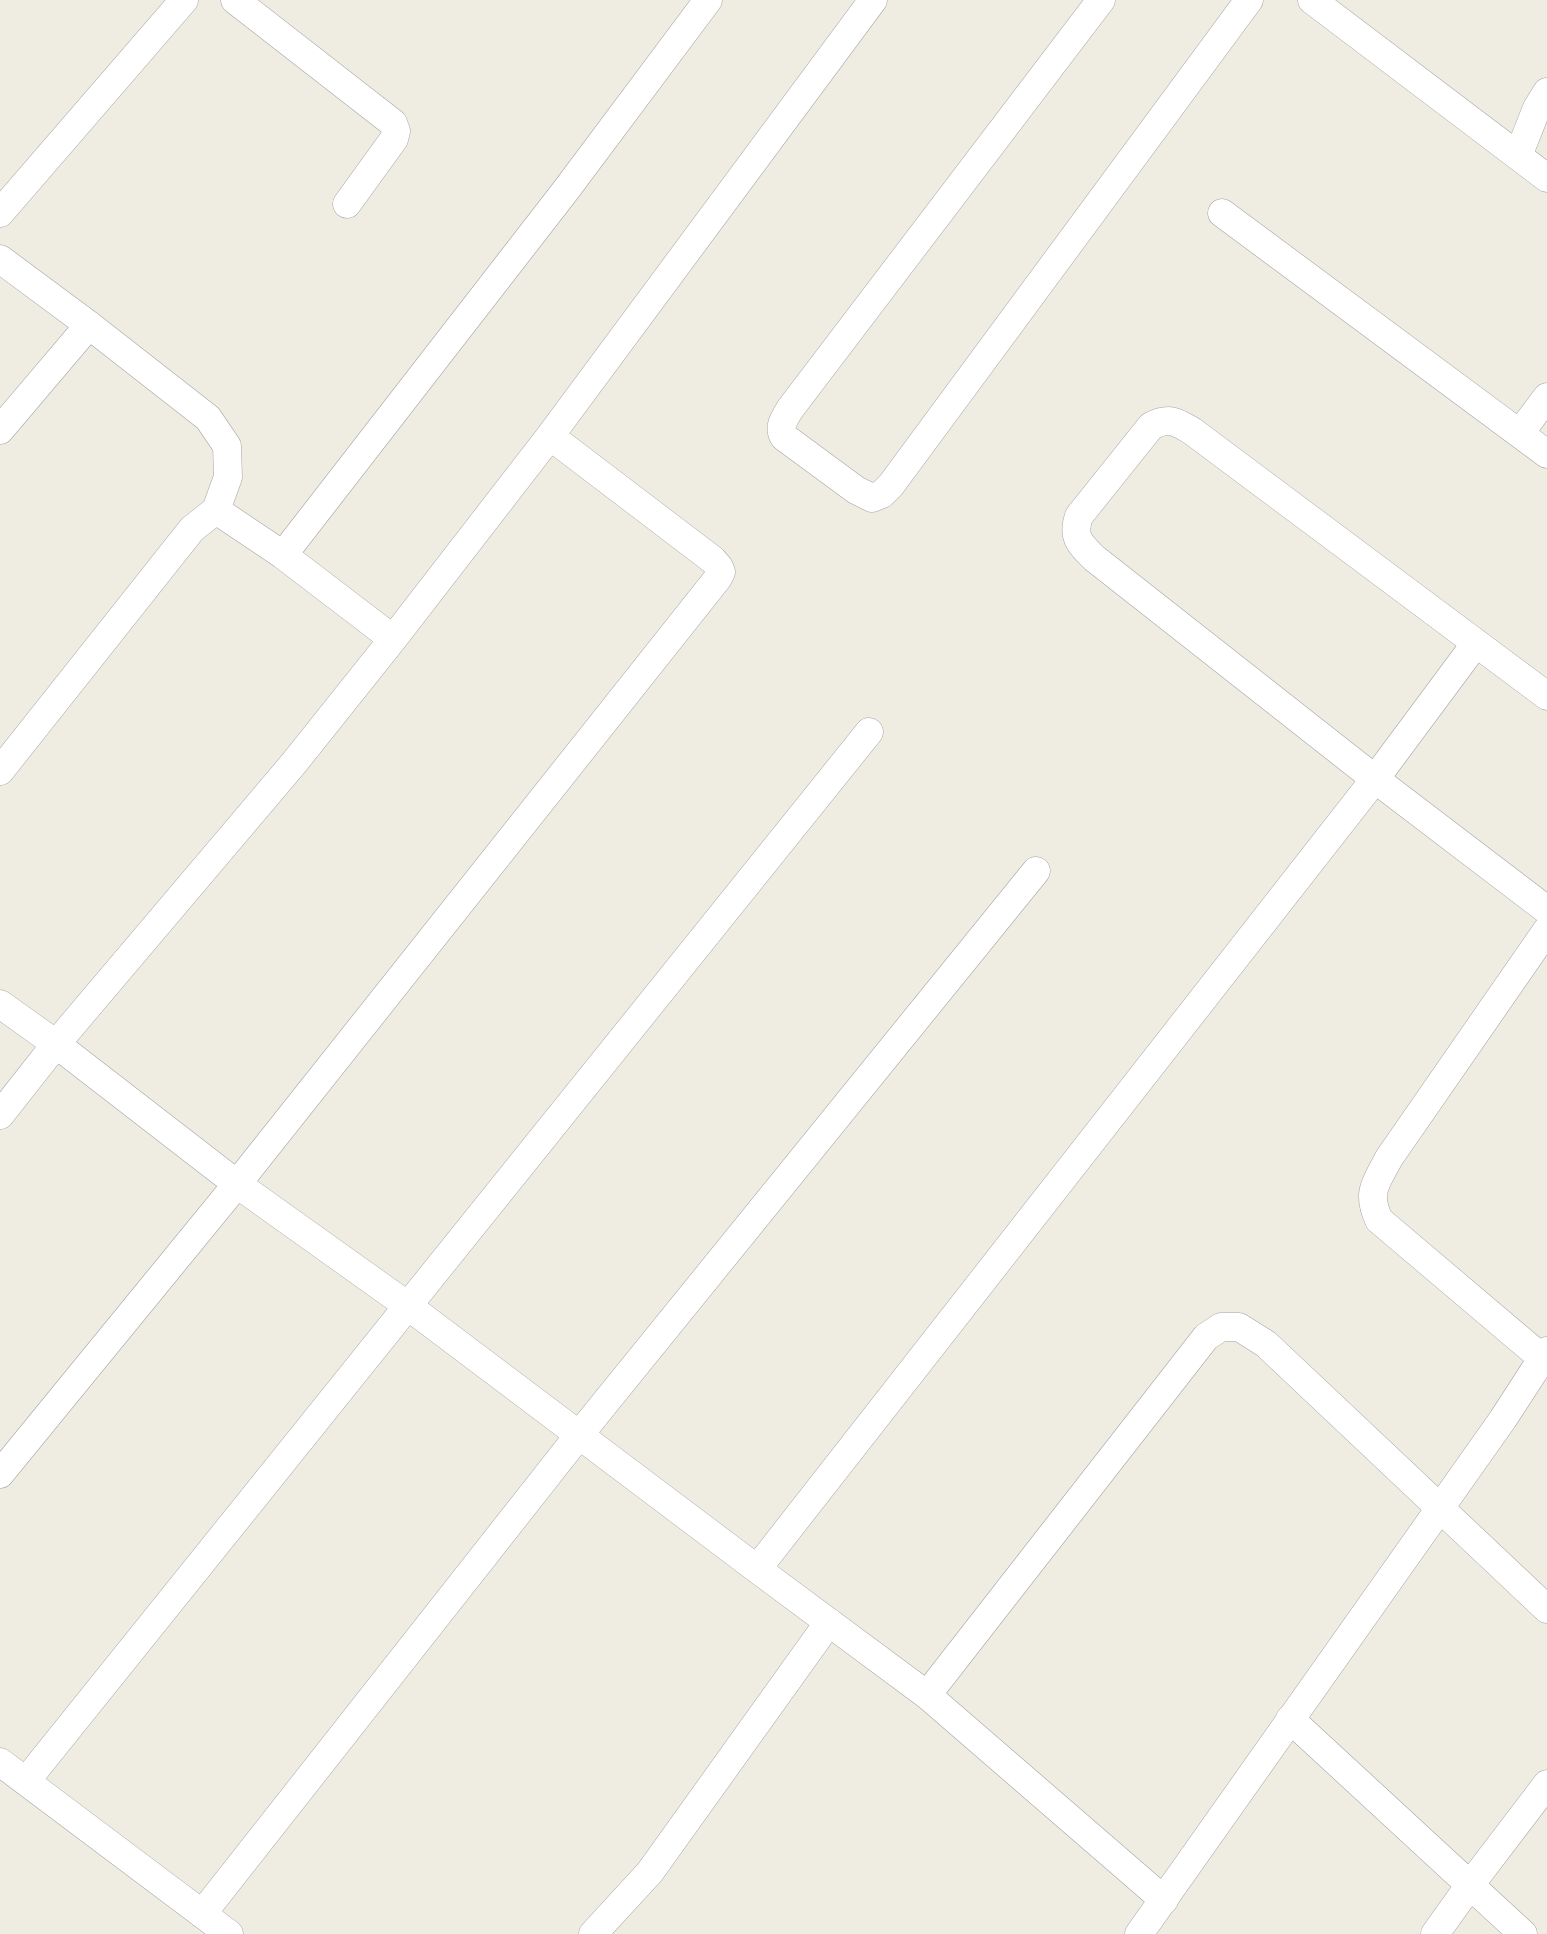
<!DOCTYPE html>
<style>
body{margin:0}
canvas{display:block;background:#efece2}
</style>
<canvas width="1547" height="1934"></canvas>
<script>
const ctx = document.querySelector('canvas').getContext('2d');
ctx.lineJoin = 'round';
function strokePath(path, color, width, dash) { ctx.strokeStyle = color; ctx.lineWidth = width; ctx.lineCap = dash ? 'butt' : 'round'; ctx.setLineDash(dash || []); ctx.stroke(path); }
const minor = new Path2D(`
 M235,0L393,123L396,131L394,139L347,204
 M1101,0L790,409C784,419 778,427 784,437L856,490L872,498L882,494L891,485L1249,0
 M1312,0L1547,178
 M1518,156L1537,108L1547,92
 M0,213L184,0
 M1222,213L1547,454
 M0,259L89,325L208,418L227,446L228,477L216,510L192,529L0,771
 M0,430L89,325
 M1520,433L1547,397
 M216,510L283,555L393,639
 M283,555L566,190L708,0
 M1547,696L1192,431C1175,421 1169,417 1151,426L1079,516C1072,537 1079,543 1094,558L1375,779L1547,910
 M0,1004L56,1044L237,1184L408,1306L757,1569L927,1695L1164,1900
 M0,1115L56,1044L294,763L393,639L550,436L873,0
 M1542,1358L1379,1220C1366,1192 1376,1183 1389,1158L1547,930
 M0,1474L237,1184L718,578L721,572L719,567L713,560L550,436
 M757,1569L1375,779L1476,643
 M927,1695L1206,1337L1221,1327H1239L1266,1344L1547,1609
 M1290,1719L1523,1934
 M0,1762L229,1934
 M26,1781L869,732
 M202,1914L579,1435L1036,871
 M593,1934L650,1872L829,1622
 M1435,1934L1470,1885L1547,1784`);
const tertiary = new Path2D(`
 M1139,1934L1503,1419L1547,1351`);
strokePath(minor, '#a4a4a4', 29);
strokePath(tertiary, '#a4a4a4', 29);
strokePath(minor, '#fff', 28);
strokePath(tertiary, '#fff', 28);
</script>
